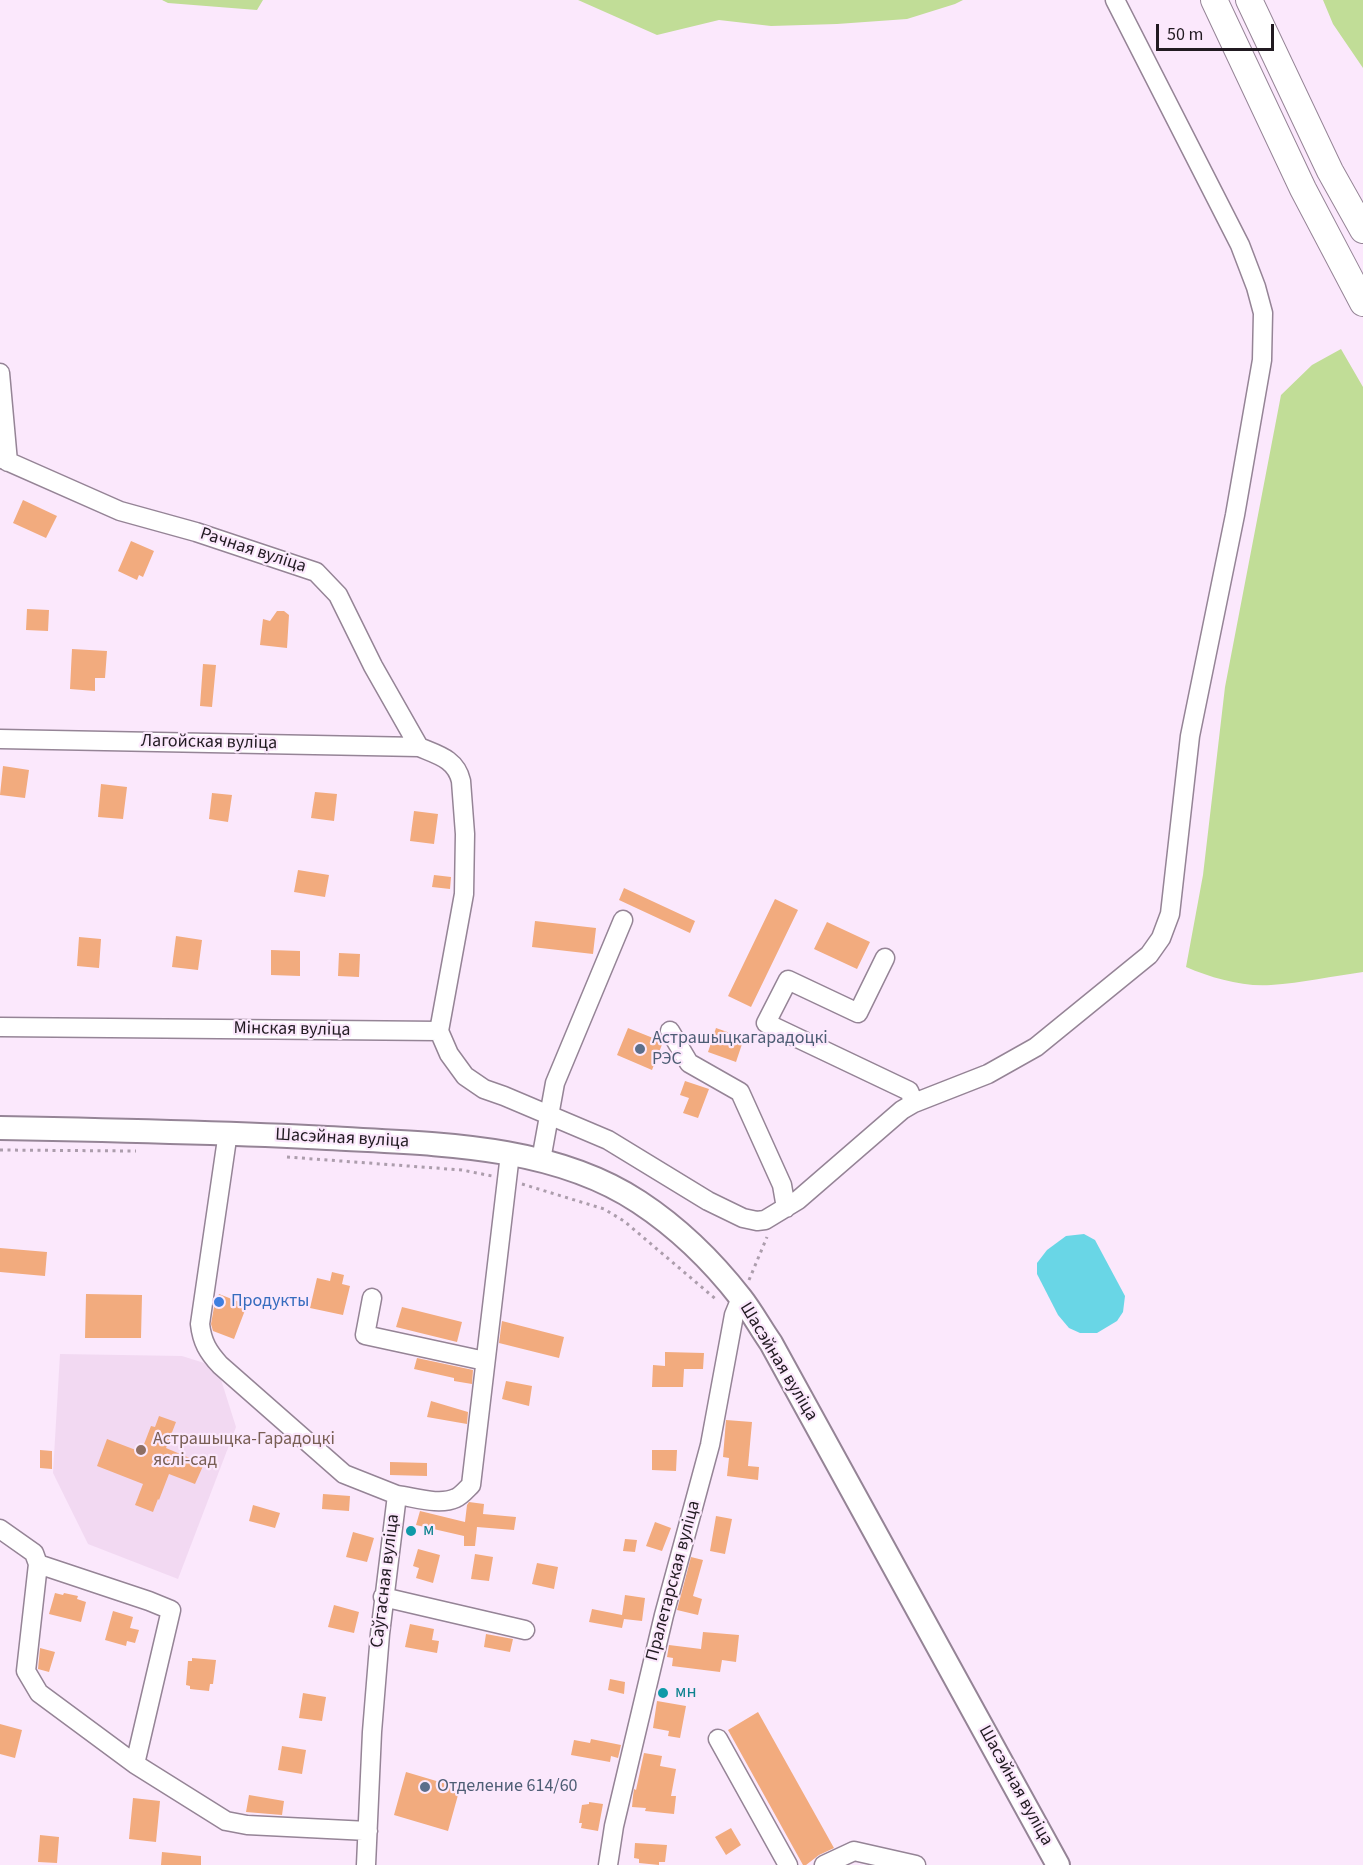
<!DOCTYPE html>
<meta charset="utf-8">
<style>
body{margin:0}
#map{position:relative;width:1363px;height:1865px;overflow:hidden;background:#fbe8fc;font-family:"Source Sans 3",sans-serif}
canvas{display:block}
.scale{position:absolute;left:1156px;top:24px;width:118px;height:27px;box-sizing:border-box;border:3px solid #211a21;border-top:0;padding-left:8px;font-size:18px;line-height:21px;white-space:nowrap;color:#211a21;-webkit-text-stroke:4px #fbe8fc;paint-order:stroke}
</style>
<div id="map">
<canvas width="1363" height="1865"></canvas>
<div class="scale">50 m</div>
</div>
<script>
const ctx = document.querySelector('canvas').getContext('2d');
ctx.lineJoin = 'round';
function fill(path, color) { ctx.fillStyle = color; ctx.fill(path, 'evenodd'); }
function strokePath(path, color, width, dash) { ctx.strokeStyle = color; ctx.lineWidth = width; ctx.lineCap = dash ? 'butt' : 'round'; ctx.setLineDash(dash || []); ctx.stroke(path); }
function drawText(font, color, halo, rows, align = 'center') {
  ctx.font = font + ' "Source Sans 3",sans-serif'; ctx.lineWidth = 4.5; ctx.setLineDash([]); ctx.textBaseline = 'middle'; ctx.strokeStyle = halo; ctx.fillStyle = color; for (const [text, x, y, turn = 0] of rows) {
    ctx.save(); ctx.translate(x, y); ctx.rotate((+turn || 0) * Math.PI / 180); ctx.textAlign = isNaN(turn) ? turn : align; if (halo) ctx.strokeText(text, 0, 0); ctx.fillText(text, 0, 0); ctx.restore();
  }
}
fill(new Path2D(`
 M60,1354L182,1356L217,1367L236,1427L178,1579L88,1544L53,1473Z`), '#f2d9f2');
fill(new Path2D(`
 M162,0H263L257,10L168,3Z
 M578,0H963L955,4L907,19L837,24L771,26L719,20L657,35Z
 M1323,0H1363V68L1333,24Z
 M1341,349L1363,387V972C1333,976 1302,983 1271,985C1242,987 1212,978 1186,967L1203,875L1225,687L1281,395L1312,365Z`), '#c1dd97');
fill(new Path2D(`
 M1084,1234L1095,1240L1125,1296L1123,1312L1117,1321L1097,1333H1080L1069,1328L1058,1315L1037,1274V1263L1047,1250L1066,1236Z`), '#69d6e6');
fill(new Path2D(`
 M23,500L57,516L46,538L13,523Z
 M131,541L154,551L143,577L139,575L137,580L118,571Z
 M27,609L49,610L48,631L26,630Z
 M277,611H284L289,615L287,648L260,645L263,619L270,621Z
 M72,649L107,651L105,678H95V691L70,689Z
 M203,664L216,665L212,707L200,706Z
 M3,766L29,770L25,798L0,795Z
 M101,784L127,787L123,819L98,817Z
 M315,792L337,794L334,821L311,818Z
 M212,793L232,795L228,822L209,819Z
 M414,811L438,814L434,844L410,841Z
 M298,870L329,875L325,897L294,892Z
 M434,875L451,877L450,889L432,887Z
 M624,888L695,921L690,933L619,900Z
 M775,899L798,910L751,1007L728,996Z
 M535,921L596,928L593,954L532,947Z
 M827,922L870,942L857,969L814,949Z
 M176,936L202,940L198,970L172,967Z
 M79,937L101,939L99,968L77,966Z
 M271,950L300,951V976L271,975Z
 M339,953L360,954L359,977L338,976Z
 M628,1028L663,1042L652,1070L617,1055Z
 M716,1028L744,1038L736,1062L708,1052Z
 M685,1081L709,1089L698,1118L683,1113L689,1098L680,1095Z
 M0,1248L47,1252L45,1276L0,1272Z
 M332,1272L344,1275L342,1284L350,1286L343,1315L310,1308L317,1278L330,1281Z
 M86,1294L142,1295L141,1338H85Z
 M219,1294L247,1305L234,1339L213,1331L211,1324L214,1307Z
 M402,1307L462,1322L457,1342L396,1327Z
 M502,1321L564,1337L559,1358L499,1343Z
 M665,1352L704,1353L703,1369H684L683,1387H652L653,1365L665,1366Z
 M417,1358L473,1370L472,1384L454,1381V1378L414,1369Z
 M506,1381L532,1386L529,1406L502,1399Z
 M431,1401L468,1412L467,1424L427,1417Z
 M159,1416L176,1422L166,1448L192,1459L191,1461L203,1466L195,1484L169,1474L159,1500L158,1499L153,1512L135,1505L143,1484L97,1466L107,1439L141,1452L151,1426L155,1427Z
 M726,1420L752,1422L748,1466L759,1467L758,1480L727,1476L729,1458L723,1457Z
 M40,1450L52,1451V1469L40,1468Z
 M652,1450H677L676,1471L652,1470Z
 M390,1462L427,1463V1476L390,1475Z
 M323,1494L350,1496L349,1511L322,1509Z
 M469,1502L484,1504L483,1514L516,1517L514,1530L477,1527L475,1546H464V1536L416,1525L420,1511L465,1522L467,1505Z
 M253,1505L280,1513L275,1528L249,1521Z
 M716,1516L732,1519L725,1554L710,1551Z
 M655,1522L671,1528L662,1551L646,1546Z
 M353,1532L374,1538L367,1562L346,1557Z
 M625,1539L637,1540L635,1552L623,1551Z
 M418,1549L440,1555L433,1583L416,1578L419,1568L413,1566Z
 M475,1554L493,1557L489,1581L471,1579Z
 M691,1557L703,1560L693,1596L702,1599L698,1615L677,1610Z
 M537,1563L558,1567L554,1589L532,1584Z
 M55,1593L63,1595L64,1593L78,1596L77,1599L86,1602L81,1622L49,1614Z
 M625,1595L645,1598L642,1621L624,1619L622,1628L589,1622L592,1609L622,1615Z
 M334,1605L359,1612L354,1633L328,1627Z
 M113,1611L133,1617L130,1628L139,1630L135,1643L127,1641L126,1646L105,1640Z
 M410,1624L434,1629L432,1640L439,1641L437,1653L405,1647Z
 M703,1632L739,1635L736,1662L722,1660L720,1672L672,1666L673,1658L667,1657L669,1645L701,1649Z
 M486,1634L513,1639L510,1652L484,1647Z
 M40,1648L55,1652L49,1672L38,1669Z
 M192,1658L216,1660L213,1684H210L209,1691L190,1689V1686L186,1685L188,1661H192Z
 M610,1679L625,1682L624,1694L608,1690Z
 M303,1693L326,1697L322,1721L299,1718Z
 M657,1701L686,1706L680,1738L668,1736L669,1731L653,1728Z
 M758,1712L834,1848L819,1855L806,1865H803L728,1730Z
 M0,1724L22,1730L15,1758L0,1754Z
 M591,1739L621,1745L618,1758L611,1756L610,1762L571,1755L574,1740L590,1743Z
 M282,1746L306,1750L302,1774L278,1770Z
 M644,1753L662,1756L660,1766L676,1769L671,1796H676L674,1814L645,1811L646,1808L632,1807L633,1796L634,1789L636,1790Z
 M406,1772L460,1788L448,1831L394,1815Z
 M249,1795L284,1801L282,1815L246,1812Z
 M133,1798L160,1801L156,1842L129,1839Z
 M589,1802L603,1804L598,1831L581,1828L582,1823H579L582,1805L589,1804Z
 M731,1828L741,1845L726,1855L715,1837Z
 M40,1835L59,1837L57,1863L38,1862Z
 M635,1843L667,1845L665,1862H659V1865L639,1863V1859L634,1858Z
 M162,1852L201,1856V1865H161Z`), '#f2ab7e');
const minor = new Path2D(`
 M0,373L8,462
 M0,458L120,511L196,532L316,572L338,595L373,666L419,747
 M0,739L419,747C438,755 456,759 461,781L465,834L464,894L439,1031
 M885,958L858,1013L788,980L766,1023L909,1091L914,1103
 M0,1027L439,1031
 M439,1031L449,1054L465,1076L484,1089L504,1096L608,1140L708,1201L743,1218L757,1221L765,1220L798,1200L902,1110L914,1103L988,1074L1036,1047L1149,955L1161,938L1170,914L1190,736L1235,515L1262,360L1263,313L1256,287L1240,245L1115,0
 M670,1031L689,1063L740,1092L782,1185L786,1208
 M228,1132L200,1324C202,1342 208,1352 220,1365L344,1474L397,1495
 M541,1160L555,1083L623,920
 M372,1298L365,1335L485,1361
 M0,1529L34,1553L38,1564L26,1671L39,1693L135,1764L226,1821L247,1825L368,1831
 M38,1564L149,1601L171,1610L135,1764
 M383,1597L525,1630
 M718,1739L788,1865
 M366,1865L372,1732L380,1634L397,1495C414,1497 439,1506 456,1498C461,1496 466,1490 471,1485L510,1154
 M608,1865L614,1826L664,1615L710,1445L734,1315L741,1298
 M824,1865L854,1851L916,1865`);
const major = new Path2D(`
 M0,1128C109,1130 218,1132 327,1138C430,1144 550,1143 639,1202C677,1227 713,1262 741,1298C752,1312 761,1329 771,1343L1058,1865`);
const highway = new Path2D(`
 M1214,0L1303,189L1363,303
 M1249,0L1330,171L1363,230`);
strokePath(minor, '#958496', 21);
strokePath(major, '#958496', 26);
strokePath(highway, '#958496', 28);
strokePath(new Path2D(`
 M0,1150L136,1151
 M287,1157L462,1170L492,1176
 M522,1184L604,1209L624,1221L718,1301
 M749,1280L767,1237`), '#ac9dac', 3, [3, 4.5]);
strokePath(minor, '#fff', 18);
strokePath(major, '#fff', 22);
strokePath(highway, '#fff', 26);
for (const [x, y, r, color] of [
 [640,1049,6,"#5c6f8a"],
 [219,1302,6,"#3f7fe0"],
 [141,1450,6,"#8d6e63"],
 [411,1531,6,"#0f9aa8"],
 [663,1693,6,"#0f9aa8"],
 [425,1787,6,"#5c6f8a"]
]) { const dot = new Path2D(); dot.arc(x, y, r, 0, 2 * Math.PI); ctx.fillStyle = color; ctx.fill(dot); strokePath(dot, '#fbe8fc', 2); }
drawText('18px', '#211a21', '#fbe8fc', [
 ["Рачная вуліца",253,551,18],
 ["Лагойская вуліца",209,743,1],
 ["Мінская вуліца",292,1030,1],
 ["Шасэйная вуліца",342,1139,3],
 ["Шасэйная вуліца",778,1362,59],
 ["Саўгасная вуліца",386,1581,-83],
 ["Пралетарская вуліца",674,1581,-75],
 ["Шасэйная вуліца",1015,1786,61]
]);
drawText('18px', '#4e5e75', '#fbe8fc', [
 ["Астрашыцкагарадоцкі",652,1039],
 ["РЭС",652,1060],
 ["Отделение 614/60",437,1787]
], 'left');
drawText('18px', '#366cbe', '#fbe8fc', [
 ["Продукты",231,1302]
], 'left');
drawText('18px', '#785e54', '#fbe8fc', [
 ["Астрашыцка-Гарадоцкі",153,1440],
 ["яслі-сад",153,1461]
], 'left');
drawText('18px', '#0d838f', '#fbe8fc', [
 ["м",423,1531],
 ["мн",675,1693]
], 'left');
</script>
